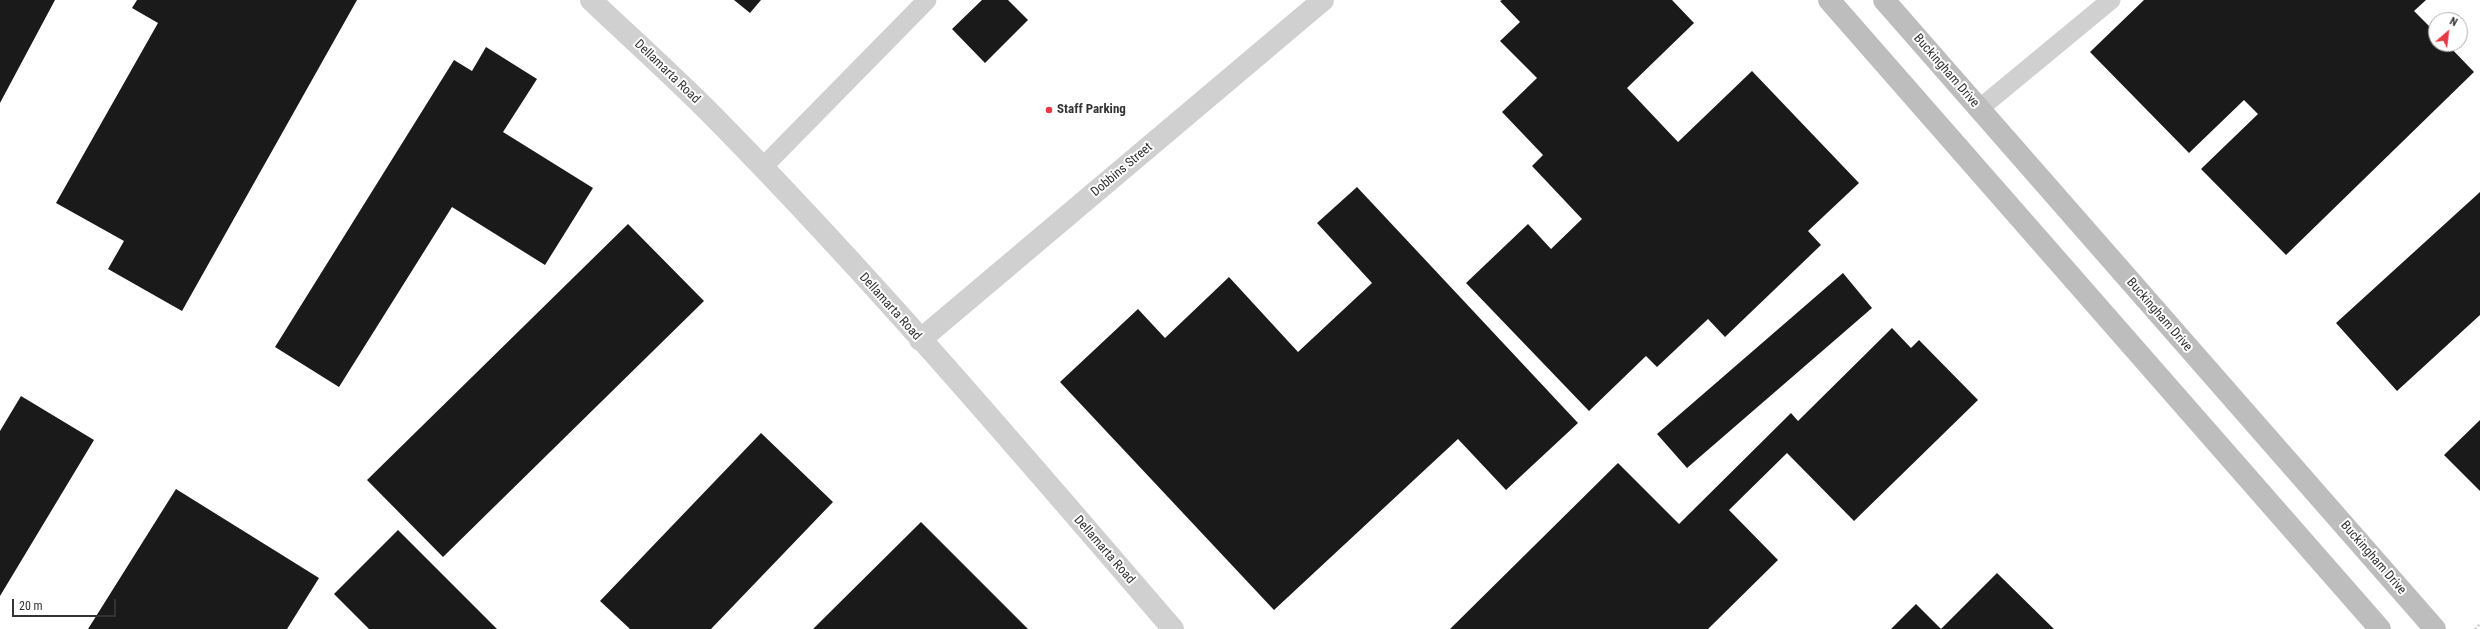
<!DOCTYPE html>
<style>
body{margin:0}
#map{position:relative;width:2480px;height:629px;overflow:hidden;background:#fff;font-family:"Roboto Condensed",sans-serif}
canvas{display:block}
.north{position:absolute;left:2428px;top:12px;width:40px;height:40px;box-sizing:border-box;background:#fff;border:1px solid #adadad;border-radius:50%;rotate:28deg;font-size:11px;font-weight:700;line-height:16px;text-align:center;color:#333}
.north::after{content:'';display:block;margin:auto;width:14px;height:18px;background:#e63946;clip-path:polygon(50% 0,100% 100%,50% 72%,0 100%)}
.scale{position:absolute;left:12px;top:599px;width:104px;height:18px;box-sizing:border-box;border:2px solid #333;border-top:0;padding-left:5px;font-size:12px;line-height:14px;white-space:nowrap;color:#333;-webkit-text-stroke:3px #fff;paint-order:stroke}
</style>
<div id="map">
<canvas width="2480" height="629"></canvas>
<div class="north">N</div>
<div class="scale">20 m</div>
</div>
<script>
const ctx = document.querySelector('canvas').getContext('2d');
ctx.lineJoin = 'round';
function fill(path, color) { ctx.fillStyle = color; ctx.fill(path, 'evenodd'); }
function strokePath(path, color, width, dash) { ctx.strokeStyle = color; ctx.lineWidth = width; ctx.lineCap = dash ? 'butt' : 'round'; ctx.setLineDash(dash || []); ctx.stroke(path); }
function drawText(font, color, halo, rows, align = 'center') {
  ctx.font = font + ' "Roboto Condensed",sans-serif'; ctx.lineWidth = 4; ctx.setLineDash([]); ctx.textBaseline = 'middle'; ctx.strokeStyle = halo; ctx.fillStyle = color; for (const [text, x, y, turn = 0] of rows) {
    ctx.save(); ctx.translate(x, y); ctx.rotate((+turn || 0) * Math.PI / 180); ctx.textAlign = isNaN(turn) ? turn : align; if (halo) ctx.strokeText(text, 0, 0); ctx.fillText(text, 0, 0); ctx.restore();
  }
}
fill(new Path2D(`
 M0,0H55L0,103Z
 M137,0H357L182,311L108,269L124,241L56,203L158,23L132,8Z
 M734,0H761L750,13Z
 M982,0H1008L1028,20L985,63L952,29Z
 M1502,0H1672L1694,23L1627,88L1678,142L1752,71L1859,183L1808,231L1821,245L1725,337L1708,319L1657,367L1646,356L1589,411L1466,283L1528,224L1551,249L1582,219L1532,166L1543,155L1502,112L1537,78L1500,41L1520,22L1500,1Z
 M2144,0H2426L2414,11L2436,33V44H2447L2474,72L2286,255L2201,169L2258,114L2244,100L2189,153L2090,52Z
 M486,47L537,79L503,132L593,188L545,265L452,207L339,387L275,347L454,60L472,71Z
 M1357,187L1578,423L1506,490L1458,439L1274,610L1060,382L1138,309L1165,338L1229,277L1298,352L1372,283L1317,223Z
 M2480,192V315L2397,391L2336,323Z
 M628,224L704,301L443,557L367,480Z
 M1843,273L1872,308L1687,468L1657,434Z
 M1892,328L1911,348L1919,340L1978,400L1854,521L1787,453L1729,510L1778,560L1708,629H1450L1618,463L1679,524L1791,413L1798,421Z
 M21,396L94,440L0,596V431Z
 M2480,420V491L2444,455Z
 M761,433L833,502L711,629H630L600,601Z
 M176,489L319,578L287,629H88Z
 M921,522L1028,629H813Z
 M398,530L497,629H369L334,594Z
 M1997,573L2054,629H1891L1916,604L1941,629Z`), '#1a1a1a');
strokePath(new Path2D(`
 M2475,629L2480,624`), '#cdcdcd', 2.5, [2, 2]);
strokePath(new Path2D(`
 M1979,109L2111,0
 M763,167L927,0`), '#d0d0d0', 19);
strokePath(new Path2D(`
 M591,0C633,40 678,80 719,122C878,284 1025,457 1173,629
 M920,340L1323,0`), '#d0d0d0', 22);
strokePath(new Path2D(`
 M1829,0L2380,629
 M1884,0L2435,629`), '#bdbdbd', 22);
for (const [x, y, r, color] of [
 [1049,110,4,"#e63946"]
]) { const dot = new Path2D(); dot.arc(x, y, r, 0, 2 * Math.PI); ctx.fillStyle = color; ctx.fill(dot); strokePath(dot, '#fff', 1.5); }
drawText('13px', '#333', '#fff', [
 ["Buckingham Drive",1946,71,49],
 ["Dellamarta Road",667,72,44],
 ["Dobbins Street",1122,170,-40],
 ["Dellamarta Road",890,307,48],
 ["Buckingham Drive",2159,315,49],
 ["Dellamarta Road",1104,550,49],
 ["Buckingham Drive",2373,558,49]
]);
drawText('bold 13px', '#333', '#fff', [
 ["Staff Parking",1057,110]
], 'left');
</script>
